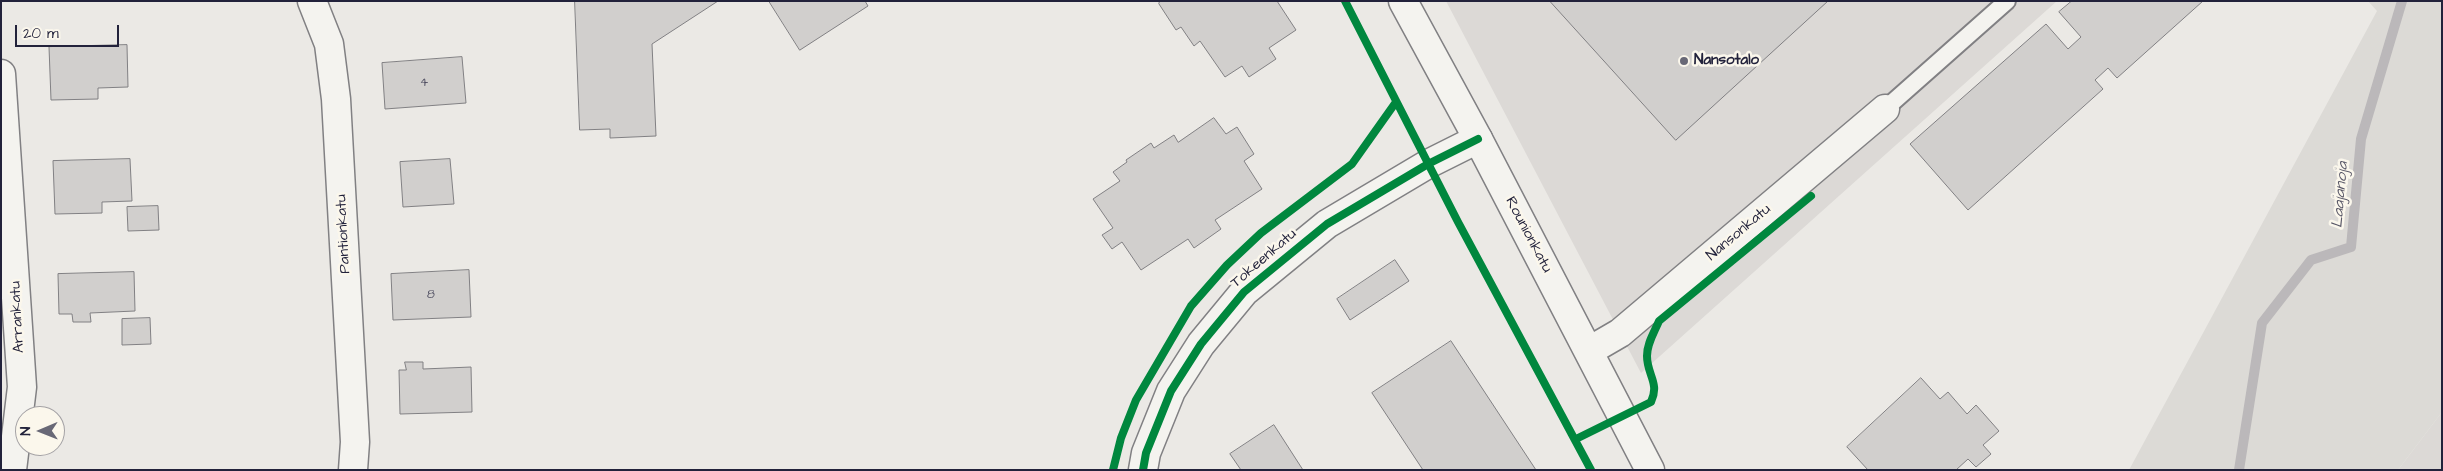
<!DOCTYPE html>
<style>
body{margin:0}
#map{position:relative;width:2443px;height:471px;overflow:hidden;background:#ebe9e5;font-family:"Architects Daughter",sans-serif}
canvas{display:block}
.frame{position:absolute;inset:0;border:2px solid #22223b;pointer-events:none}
.north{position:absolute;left:15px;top:406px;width:50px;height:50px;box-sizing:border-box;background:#fbf7ec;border:1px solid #a4a2a5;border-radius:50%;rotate:269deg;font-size:14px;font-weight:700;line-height:20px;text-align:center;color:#22223b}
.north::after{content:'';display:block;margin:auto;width:18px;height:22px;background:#686876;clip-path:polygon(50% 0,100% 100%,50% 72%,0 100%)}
.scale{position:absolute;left:15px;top:25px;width:104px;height:22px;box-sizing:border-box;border:2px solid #22223b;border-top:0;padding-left:6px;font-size:15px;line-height:18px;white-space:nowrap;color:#22223b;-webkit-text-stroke:4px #fbf7ec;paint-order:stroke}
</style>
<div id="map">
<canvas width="2443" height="471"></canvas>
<div class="frame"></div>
<div class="north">N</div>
<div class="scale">20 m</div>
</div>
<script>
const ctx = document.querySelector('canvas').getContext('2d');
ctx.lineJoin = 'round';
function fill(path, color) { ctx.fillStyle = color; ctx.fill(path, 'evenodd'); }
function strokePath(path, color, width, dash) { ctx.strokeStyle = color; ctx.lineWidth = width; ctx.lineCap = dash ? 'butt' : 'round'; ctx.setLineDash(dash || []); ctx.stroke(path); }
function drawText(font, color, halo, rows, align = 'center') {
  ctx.font = font + ' "Architects Daughter",sans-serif'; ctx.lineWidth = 5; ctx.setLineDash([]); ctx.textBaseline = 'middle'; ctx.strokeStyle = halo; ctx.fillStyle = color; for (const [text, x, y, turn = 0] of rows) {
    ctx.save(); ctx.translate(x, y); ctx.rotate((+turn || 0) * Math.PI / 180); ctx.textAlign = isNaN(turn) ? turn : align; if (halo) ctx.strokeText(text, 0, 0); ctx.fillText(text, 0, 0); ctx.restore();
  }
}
fill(new Path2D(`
 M1446,1H2057L1641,373Z
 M2442,412V470H2398Z`), '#dcd9d6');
fill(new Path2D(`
 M2368,1H2442V412L2398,470H2129L2377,11Z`), '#dcdad6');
strokePath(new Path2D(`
 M2239,470L2262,323L2311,260L2351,247L2361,139L2402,1`), '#bbb8ba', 10);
const building = new Path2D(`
 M575,1H718L652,44L656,136L610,138V129L580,130Z
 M769,1H865L868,6L800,50Z
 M1160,1H1277L1296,30L1269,48L1276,59L1249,77L1242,66L1225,77L1200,41L1194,46L1181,27L1176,30L1159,4Z
 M1550,1H1828L1676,140Z
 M2072,1H2203L2117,78L2108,68L2095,80L2103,89L1968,210L1910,144L2046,24L2068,49L2081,37L2059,12Z
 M127,45L128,87L98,88V99L51,100L49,47Z
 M462,57L466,103L385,109L382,63Z
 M1214,118L1226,134L1237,127L1254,154L1244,161L1262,189L1215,220L1221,229L1194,248L1188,239L1141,270L1122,242L1112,249L1102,235L1113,228L1093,199L1120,181L1113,172L1127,162L1126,160L1151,143L1154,148L1174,135L1178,142Z
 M130,159L132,201L102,202V213L55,214L53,161Z
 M450,159L454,204L403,207L400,162Z
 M158,206L159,230L128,231L127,207Z
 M1395,260L1409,281L1350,320L1337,299Z
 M469,270L471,317L393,320L391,274Z
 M134,272L135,311L90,313L91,322H73L72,314H59L58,274Z
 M150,318L151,344L122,345V319Z
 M1451,341L1536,470H1423L1372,393Z
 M405,362H423V369L471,367L472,412L400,414L399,370H406Z
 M1921,378L1940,399L1948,392L1967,414L1976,405L1999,431L1983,445L1991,454L1976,467L1968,459L1956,470H1868L1847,447Z
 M1274,425L1303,470H1241L1230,454Z`);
fill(building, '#d1cfcd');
strokePath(building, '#818083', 1);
const lane = new Path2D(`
 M1885,109L2007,1`);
const street = new Path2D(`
 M312,1L329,44L336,99L355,442L353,470
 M1,74L22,387L12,470
 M1589,351L1620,333L1885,109
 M1143,470L1146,453L1171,391L1201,344L1244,292L1327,224L1428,164L1478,139`);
const secondary = new Path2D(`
 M1403,1L1478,139L1650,470`);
strokePath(lane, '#818083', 20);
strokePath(street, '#818083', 31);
strokePath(secondary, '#818083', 31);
strokePath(lane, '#f4f3ef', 16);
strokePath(street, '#f4f3ef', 28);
strokePath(secondary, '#f4f3ef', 28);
strokePath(new Path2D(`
 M1345,1L1458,222L1591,470
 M1576,439L1651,402C1660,383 1647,375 1647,356C1647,343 1654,333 1659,321L1811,196
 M1113,470L1121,438L1136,400L1191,306L1227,265L1261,233L1352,164L1396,102
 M1143,470L1146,453L1171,391L1201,344L1244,292L1327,224L1428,164L1478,139`), '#00873e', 8);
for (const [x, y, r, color] of [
 [1684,61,5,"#686876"]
]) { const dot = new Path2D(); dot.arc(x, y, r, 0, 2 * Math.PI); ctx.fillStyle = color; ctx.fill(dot); strokePath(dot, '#fbf7ec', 2); }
drawText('12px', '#4e4d60', null, [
 ["4",424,83],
 ["8",431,295]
]);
drawText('bold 15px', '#22223b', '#fbf7ec', [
 ["Nansotalo",1694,61]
], 'left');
drawText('15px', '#22223b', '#fbf7ec', [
 ["Nansonkatu",1739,233,-40],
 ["Pantionkatu",344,234,-93],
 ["Rounionkatu",1528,235,62],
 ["Tokeenkatu",1264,259,-41],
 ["Arrankatu",18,317,-93]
]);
drawText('italic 16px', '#575666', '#fbf7ec', [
 ["Laajanoja",2341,195,-85]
]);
</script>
